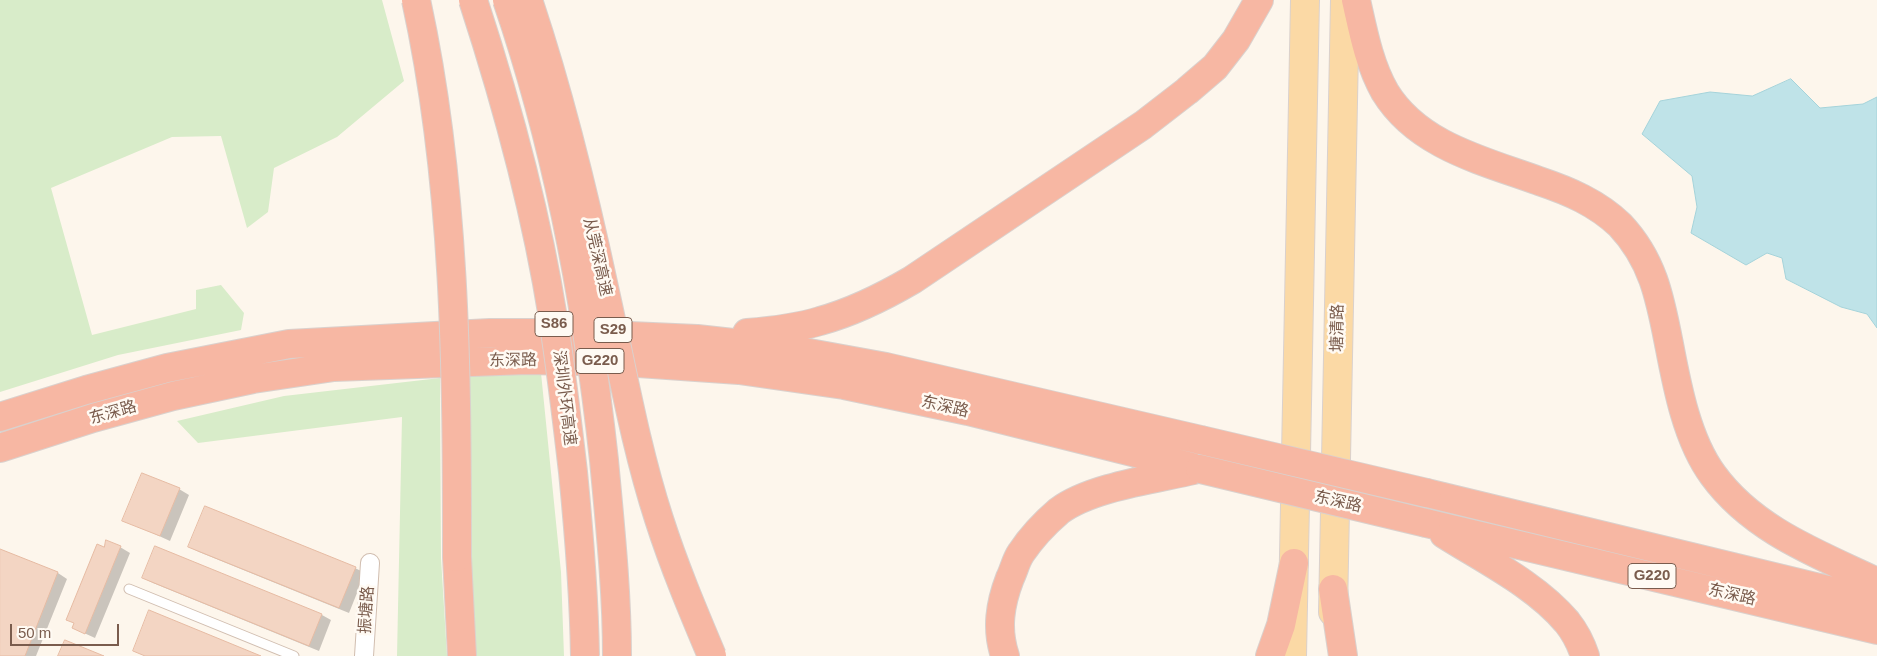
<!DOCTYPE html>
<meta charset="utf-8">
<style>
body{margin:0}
#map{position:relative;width:1877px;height:656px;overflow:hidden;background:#fdf6ec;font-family:Helvetica,sans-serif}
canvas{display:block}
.scale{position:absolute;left:10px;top:624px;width:109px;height:22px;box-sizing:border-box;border:2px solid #7a5c4d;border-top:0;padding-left:6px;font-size:15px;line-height:18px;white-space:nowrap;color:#7a5c4d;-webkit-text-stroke:4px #fffaf3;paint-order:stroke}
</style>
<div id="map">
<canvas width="1877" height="656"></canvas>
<div class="scale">50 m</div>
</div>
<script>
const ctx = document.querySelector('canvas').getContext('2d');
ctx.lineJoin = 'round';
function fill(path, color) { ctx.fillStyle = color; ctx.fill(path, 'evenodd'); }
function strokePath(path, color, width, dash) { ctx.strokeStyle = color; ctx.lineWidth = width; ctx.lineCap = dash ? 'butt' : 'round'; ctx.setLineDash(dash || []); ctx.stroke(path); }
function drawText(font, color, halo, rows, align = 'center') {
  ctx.font = font + ' Helvetica,"Noto Sans SC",sans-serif'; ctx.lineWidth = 5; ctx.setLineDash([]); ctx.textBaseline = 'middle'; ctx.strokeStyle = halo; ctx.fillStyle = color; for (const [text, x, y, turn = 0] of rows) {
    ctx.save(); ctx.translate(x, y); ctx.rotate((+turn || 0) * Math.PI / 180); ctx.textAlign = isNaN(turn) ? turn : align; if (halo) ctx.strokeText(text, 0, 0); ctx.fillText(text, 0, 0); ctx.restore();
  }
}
fill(new Path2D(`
 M0,0H382L404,81L337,137L274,168L268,212L247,228L221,136L172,137L51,188L92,335L196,309V290L221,285L244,313L241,330L118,355L0,392Z
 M541,373L561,572L564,656H473L469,556L470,376Z
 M440,378L441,558L447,656H397L402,417L198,443L177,421L284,396Z`), '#d8ecc9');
const water = new Path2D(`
 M1791,79L1820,108L1863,104L1877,97V328L1867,314L1841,307L1786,279L1782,258L1767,253L1746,265L1691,233L1697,207L1692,176L1642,134L1660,101L1710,92L1752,96Z`);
fill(water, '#bfe3e8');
strokePath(water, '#a5d3da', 1);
fill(new Path2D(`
 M179,489L189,495L170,541L124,520Z
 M120,547L130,553L95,638L73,628Z
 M156,547L322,615L331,620L319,651L153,583L143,578Z
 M189,547L355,568L365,573L349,613L199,552Z
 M0,550L58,573L67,579L36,656H0Z`), '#0003');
const building = new Path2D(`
 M142,473L180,488L160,536L122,521Z
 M205,506L356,567L339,608L188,547Z
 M106,540L121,546L85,634L72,628L74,623L66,620L97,544L104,547Z
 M155,546L322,614L309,646L142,578Z
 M0,549L58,572L25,656H0Z
 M149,610L261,656H145L133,651Z
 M65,640L104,656H58Z`);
fill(building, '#f3d5c3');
strokePath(building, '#e6bba3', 1);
const lane = new Path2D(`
 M129,589L294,656`);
const street = new Path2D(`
 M364,656L370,563`);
const primary = new Path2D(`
 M1333,612L1345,0
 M1292,656L1305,0`);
const highway = new Path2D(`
 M1356,0C1363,31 1369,64 1385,92C1418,146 1484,161 1539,181C1569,191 1597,203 1620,225C1653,260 1660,298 1669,344C1677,386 1687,440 1713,475C1753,530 1818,554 1877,582
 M747,333C772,331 797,328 820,321C853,312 883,297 912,280L1143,125L1187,91L1215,67L1236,40L1259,0
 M0,417L86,390L167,368L289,344L490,333H563L697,339L787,349L886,367L1201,440
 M0,448L93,418L173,396L253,379L334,367L527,360L624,362L739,370L844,385L968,411L1200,469
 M1427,493L1877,602
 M1426,523L1877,630
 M1444,534C1485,560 1536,585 1567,622C1575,632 1581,644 1585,656
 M457,557L462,656
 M1333,589L1343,656
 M1005,656C996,629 1000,604 1010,578C1014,570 1016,560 1021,553C1031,538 1045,523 1059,511C1091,487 1155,479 1194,470
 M1270,656L1281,625L1294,563`);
strokePath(lane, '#d1beb0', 11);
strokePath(street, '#d1beb0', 20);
strokePath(primary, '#dad1cd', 30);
strokePath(highway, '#dad1cd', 30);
strokePath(lane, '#fff', 9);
strokePath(street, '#fff', 18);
strokePath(primary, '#fbd9a5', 28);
strokePath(highway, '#f7b7a3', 28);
const highwayBridge = new Path2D(`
 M416,0C456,183 457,370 457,557
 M473,0C507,104 536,211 553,318C561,369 567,420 573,472C579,533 584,594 585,656
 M507,0C558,149 587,304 604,460C610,525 617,591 617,656
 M528,0C560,95 584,194 605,292C622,368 635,445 659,519C674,566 693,611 712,656
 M1201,440L1427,493
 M1200,469L1426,523`);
strokePath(highwayBridge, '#dad1cd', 30, []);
strokePath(highwayBridge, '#f7b7a3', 28);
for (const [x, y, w] of [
 [554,324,38],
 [613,330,38],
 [600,361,48],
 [1652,576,48]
]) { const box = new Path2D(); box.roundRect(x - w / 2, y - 12.5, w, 25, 4); ctx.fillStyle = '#fffaf3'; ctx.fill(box); strokePath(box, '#7a5c4d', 1); }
drawText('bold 15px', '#7a5c4d', null, [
 ["S86",554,324],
 ["S29",613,330],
 ["G220",600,361],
 ["G220",1652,576]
]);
drawText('16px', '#7a5c4d', '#fffaf3', [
 ["从莞深高速",597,257,77],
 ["塘清路",1338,328,-89],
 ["东深路",513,361,-1],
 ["深圳外环高速",564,398,83],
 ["东深路",945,407,13],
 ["东深路",113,413,-16],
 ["东深路",1338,502,13],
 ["东深路",1732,595,13],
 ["振塘路",367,610,-86]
]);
</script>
